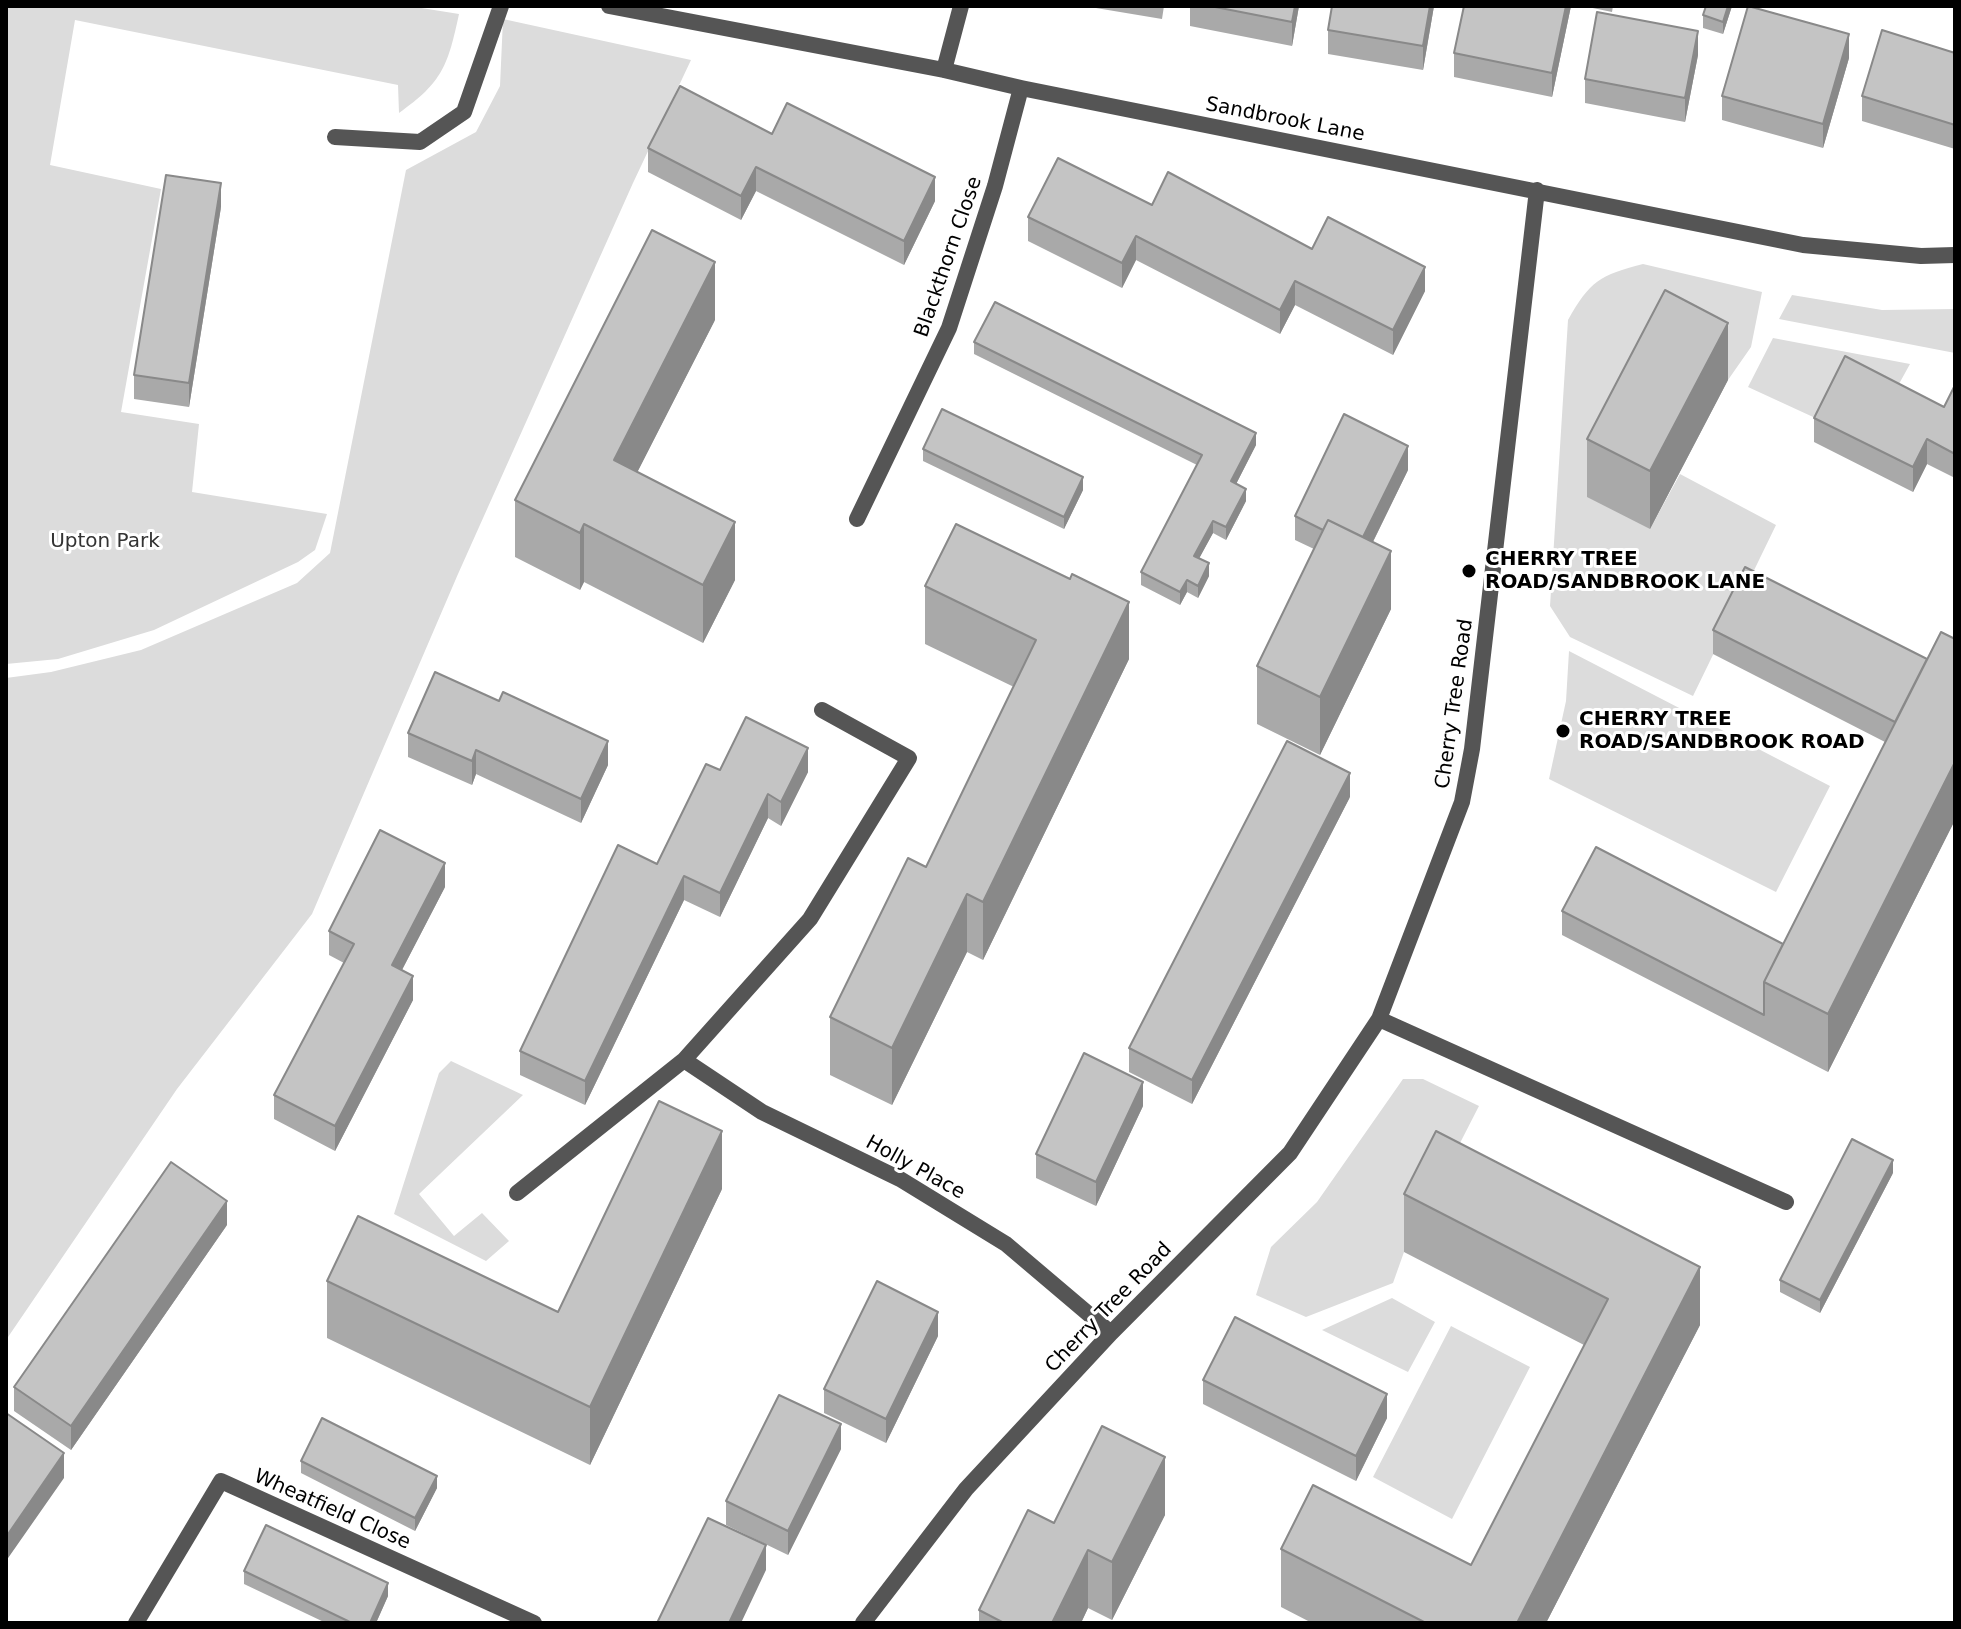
<!DOCTYPE html>
<style>
body{margin:0}
#map{position:relative;width:1961px;height:1629px;overflow:hidden;background:#fff;font-family:"DejaVu Sans",sans-serif}
canvas{display:block}
.frame{position:absolute;inset:0;border:8px solid #000;pointer-events:none}
</style>
<div id="map">
<canvas width="1961" height="1629"></canvas>
<div class="frame"></div>
</div>
<script>
const ctx = document.querySelector('canvas').getContext('2d');
ctx.lineJoin = 'round';
function fill(path, color) { ctx.fillStyle = color; ctx.fill(path, 'evenodd'); }
function strokePath(path, color, width, dash) { ctx.strokeStyle = color; ctx.lineWidth = width; ctx.lineCap = dash ? 'butt' : 'round'; ctx.setLineDash(dash || []); ctx.stroke(path); }
function drawText(font, color, halo, rows, align = 'center') {
  ctx.font = font + ' "DejaVu Sans",sans-serif'; ctx.lineWidth = 6; ctx.setLineDash([]); ctx.textBaseline = 'middle'; ctx.strokeStyle = halo; ctx.fillStyle = color; for (const [text, x, y, turn = 0] of rows) {
    ctx.save(); ctx.translate(x, y); ctx.rotate((+turn || 0) * Math.PI / 180); ctx.textAlign = isNaN(turn) ? turn : align; if (halo) ctx.strokeText(text, 0, 0); ctx.fillText(text, 0, 0); ctx.restore();
  }
}
fill(new Path2D(`
 M6,6H409L459,14C448,65 443,82 399,113L398,85L75,20L50,165L161,189L121,412L199,424L192,492L327,514L315,550L298,562L154,630L58,659L6,664Z
 M503,19L691,60L633,183L458,574L312,914L177,1089L6,1340V678L51,672L141,650L297,583L330,553L406,170L476,132L500,86Z
 M1643,264L1762,292L1751,347L1728,380L1665,348L1650,529L1680,474L1776,525L1693,696L1570,637L1550,606L1568,320C1590,281 1600,275 1643,264Z
 M1792,295L1882,310L1955,309V353L1779,319Z
 M1773,338L1910,364L1889,402L1824,422L1748,387Z
 M1569,651L1830,786L1776,892L1549,779L1566,701Z
 M451,1061L523,1095L419,1194L454,1236L482,1213L509,1241L486,1261L394,1214L439,1073Z
 M1403,1079H1423L1479,1106L1404,1252L1393,1283L1306,1317L1256,1295L1271,1247L1317,1202Z
 M1392,1298L1435,1322L1408,1372L1322,1330Z
 M1451,1326L1530,1367L1452,1519L1373,1477Z`), '#dcdcdc');
strokePath(new Path2D(`
 M335,137L420,142L464,112L501,6`), '#555', 16);
strokePath(new Path2D(`
 M609,6L944,70L1021,88L1803,245L1921,256L1955,255
 M944,70L961,6
 M857,519L949,328L995,186L1021,88
 M1379,1019L1786,1202
 M684,1060L762,1112L900,1179L1006,1244L1111,1333
 M517,1193L684,1060L810,919L909,758L822,710
 M136,1623L221,1481L534,1623
 M863,1623L966,1489L1111,1333L1290,1153L1379,1019L1462,802L1472,749L1537,190`), '#555', 16);
fill(new Path2D(`
 M1084,6H1164L1162,19Z
 M1190,6H1299L1292,46L1190,26Z
 M1434,6L1423,70L1328,54V30Z
 M1571,6L1552,97L1454,77V53Z
 M1583,6H1613L1612,12Z
 M1706,6H1732L1723,34L1703,28V15Z
 M1955,53V149L1862,121V96Z
 M1698,55L1685,122L1585,103V79Z
 M1849,58L1823,148L1722,120V96Z
 M772,134L935,201L904,265L756,191L741,220L648,172V148Z
 M1152,205L1312,249L1425,291L1393,355L1295,305L1280,334L1136,260L1122,288L1028,241V217Z
 M221,207L189,407L134,399V375Z
 M715,320L637,472L735,580L703,643L584,582L580,590L515,557V500Z
 M974,342L1256,445L1236,484L1246,501L1226,540L1213,533L1199,558L1209,576L1198,598L1187,592L1180,605L1141,585V572L1197,465L974,354Z
 M1728,380L1650,529L1587,497V439Z
 M1955,385V478L1927,464L1913,492L1814,442V418L1944,407Z
 M923,449L1083,490L1064,529L923,461Z
 M1408,470L1373,542L1391,609L1320,755L1257,724V666L1314,549L1295,540V516Z
 M925,586L1129,659L983,960L967,952L892,1105L830,1075V1017L926,867L1014,687L925,644Z
 M1713,630L1927,659L1955,639V820L1828,1072L1562,935V911L1783,944L1885,742L1713,654Z
 M408,733L608,765L581,823L476,774L472,785L408,757Z
 M720,770L808,772L781,826L768,818L720,917L684,900L585,1105L520,1075V1051L657,864Z
 M1350,797L1192,1104L1129,1072V1048Z
 M445,887L402,970L413,1000L335,1151L274,1119V1095L344,963L329,955V931Z
 M1143,1106L1096,1206L1036,1178V1154Z
 M1893,1173L1820,1313L1780,1292V1280Z
 M722,1189L590,1465L327,1338V1281L558,1312Z
 M1404,1194L1700,1325L1546,1623H1312L1281,1607V1549L1471,1565L1584,1345L1404,1252Z
 M227,1225L71,1450L14,1411V1387Z
 M938,1336L886,1443L824,1413V1389Z
 M1203,1380L1387,1418L1356,1481L1203,1404Z
 M841,1449L788,1555L726,1525V1501Z
 M301,1461L437,1488L415,1531L301,1473Z
 M1165,1515L1112,1620L1088,1608L1081,1623H979V1610L1054,1523Z
 M244,1571L388,1596L376,1623H326L244,1584Z`), '#a9a9a9');
fill(new Path2D(`
 M1295,6H1299L1292,46V22Z
 M1430,6H1434L1423,70V46Z
 M1566,6H1571L1552,97V73Z
 M1728,6H1732L1723,34V22Z
 M1698,31V55L1685,122V98Z
 M1849,34V58L1823,148V124Z
 M756,167V191L741,220V196Z
 M935,177V201L904,265V241Z
 M221,183V207L189,407V383Z
 M1136,236V260L1122,288V263Z
 M715,262V320L614,518V460Z
 M1425,267V291L1393,355V330Z
 M1295,281V305L1280,334V310Z
 M1728,323V380L1650,529V471Z
 M1256,433V445L1231,494V481Z
 M1927,439V464L1913,492V467Z
 M1408,446V470L1358,572V547Z
 M1083,477V490L1064,529V517Z
 M1246,489V501L1226,540V527Z
 M1213,521V533L1194,568V556Z
 M735,522V580L703,643V585Z
 M584,524V582L580,590V533Z
 M1391,551V609L1320,755V697Z
 M1209,563V576L1198,598V586Z
 M1187,580V592L1180,605V592Z
 M1129,602V659L983,960V902Z
 M608,741V765L581,823V799Z
 M808,748V772L781,826V802Z
 M476,750V774L472,785V761Z
 M1955,762V820L1828,1072V1014Z
 M1350,773V797L1192,1104V1080Z
 M768,794V818L720,917V893Z
 M445,863V887L392,989V965Z
 M684,876V900L585,1105V1081Z
 M967,894V952L892,1105V1048Z
 M413,976V1000L335,1151V1126Z
 M1143,1082V1106L1096,1206V1182Z
 M722,1131V1189L590,1465V1407Z
 M1893,1160V1173L1820,1313V1300Z
 M227,1201V1225L71,1450V1426Z
 M1700,1267V1325L1546,1623H1517Z
 M938,1312V1336L886,1443V1419Z
 M1387,1394V1418L1356,1481V1456Z
 M841,1424V1449L788,1555V1531Z
 M64,1453V1478L6,1561V1537Z
 M1165,1457V1515L1112,1620V1562Z
 M437,1476V1488L415,1531V1518Z
 M766,1545V1570L741,1623H729Z
 M1088,1550V1608L1081,1623H1052Z
 M388,1583V1596L376,1623H370Z`), '#898989');
const building = new Path2D(`
 M1210,6H1295L1292,22Z
 M1332,6H1430L1423,46L1328,30Z
 M1464,6H1566L1552,73L1454,53Z
 M1706,6H1728L1723,22L1703,15Z
 M1748,6L1849,34L1823,124L1722,96Z
 M1597,12L1698,31L1685,98L1585,79Z
 M1882,30L1955,53V125L1862,96Z
 M680,86L772,134L787,103L935,177L904,241L756,167L741,196L648,148Z
 M1058,158L1152,205L1168,172L1312,249L1328,217L1425,267L1393,330L1295,281L1280,310L1136,236L1122,263L1028,217Z
 M166,175L221,183L189,383L134,375Z
 M652,230L715,262L614,460L735,522L703,585L584,524L580,533L515,500Z
 M1665,290L1728,323L1650,471L1587,439Z
 M995,302L1256,433L1231,481L1246,489L1226,527L1213,521L1194,556L1209,563L1198,586L1187,580L1180,592L1141,572L1202,455L974,342Z
 M1845,356L1944,407L1955,385V454L1927,439L1913,467L1814,418Z
 M942,409L1083,477L1064,517L923,449Z
 M1344,414L1408,446L1363,537L1328,520L1323,530L1295,516Z
 M1328,520L1391,551L1320,697L1257,666Z
 M956,524L1070,579L1072,574L1129,602L983,902L967,894L892,1048L830,1017L908,858L926,867L1036,640L925,586Z
 M1745,567L1927,659L1895,722L1713,630Z
 M1941,632L1955,639V762L1828,1014L1764,982Z
 M435,672L499,701L503,692L608,741L581,799L476,750L472,761L408,733Z
 M746,717L808,748L781,802L768,794L720,893L684,876L585,1081L520,1051L618,845L657,864L706,764L720,770Z
 M1287,741L1350,773L1192,1080L1129,1048Z
 M380,830L445,863L392,965L413,976L335,1126L274,1095L354,944L329,931Z
 M1596,847L1783,944L1764,982V1015L1562,911Z
 M1084,1053L1143,1082L1096,1182L1036,1154Z
 M659,1101L722,1131L590,1407L327,1281L358,1216L558,1312Z
 M1436,1131L1700,1267L1517,1623H1426L1281,1549L1313,1485L1471,1565L1608,1299L1404,1194Z
 M1852,1139L1893,1160L1820,1300L1780,1280Z
 M171,1162L227,1201L71,1426L14,1387Z
 M877,1281L938,1312L886,1419L824,1389Z
 M1235,1317L1387,1394L1356,1456L1203,1380Z
 M779,1395L841,1424L788,1531L726,1501Z
 M6,1413L64,1453L6,1537Z
 M322,1418L437,1476L415,1518L301,1461Z
 M1102,1426L1165,1457L1112,1562L1088,1550L1052,1623H1004L979,1610L1028,1510L1054,1523Z
 M708,1518L766,1545L729,1623H657Z
 M266,1525L388,1583L370,1623H352L244,1571Z`);
fill(building, '#c4c4c4');
strokePath(building, '#898989', 2);
for (const [x, y, r, color] of [
 [1469,571,8,"#000"],
 [1563,731,8,"#000"]
]) { const dot = new Path2D(); dot.arc(x, y, r, 0, 2 * Math.PI); ctx.fillStyle = color; ctx.fill(dot); strokePath(dot, '#fff', 3); }
drawText('20px', '#000', '#fff', [
 ["Sandbrook Lane",1285,120,11],
 ["Blackthorn Close",949,257,-71],
 ["Cherry Tree Road",1455,704,-82],
 ["Holly Place",915,1168,29],
 ["Cherry Tree Road",1109,1308,-46],
 ["Wheatfield Close",332,1510,24]
]);
drawText('20px', '#333', '#fff', [
 ["Upton Park",105,542]
]);
drawText('bold 20px', '#000', '#fff', [
 ["CHERRY TREE",1485,560],
 ["ROAD/SANDBROOK LANE",1485,583],
 ["CHERRY TREE",1579,720],
 ["ROAD/SANDBROOK ROAD",1579,743]
], 'left');
</script>
